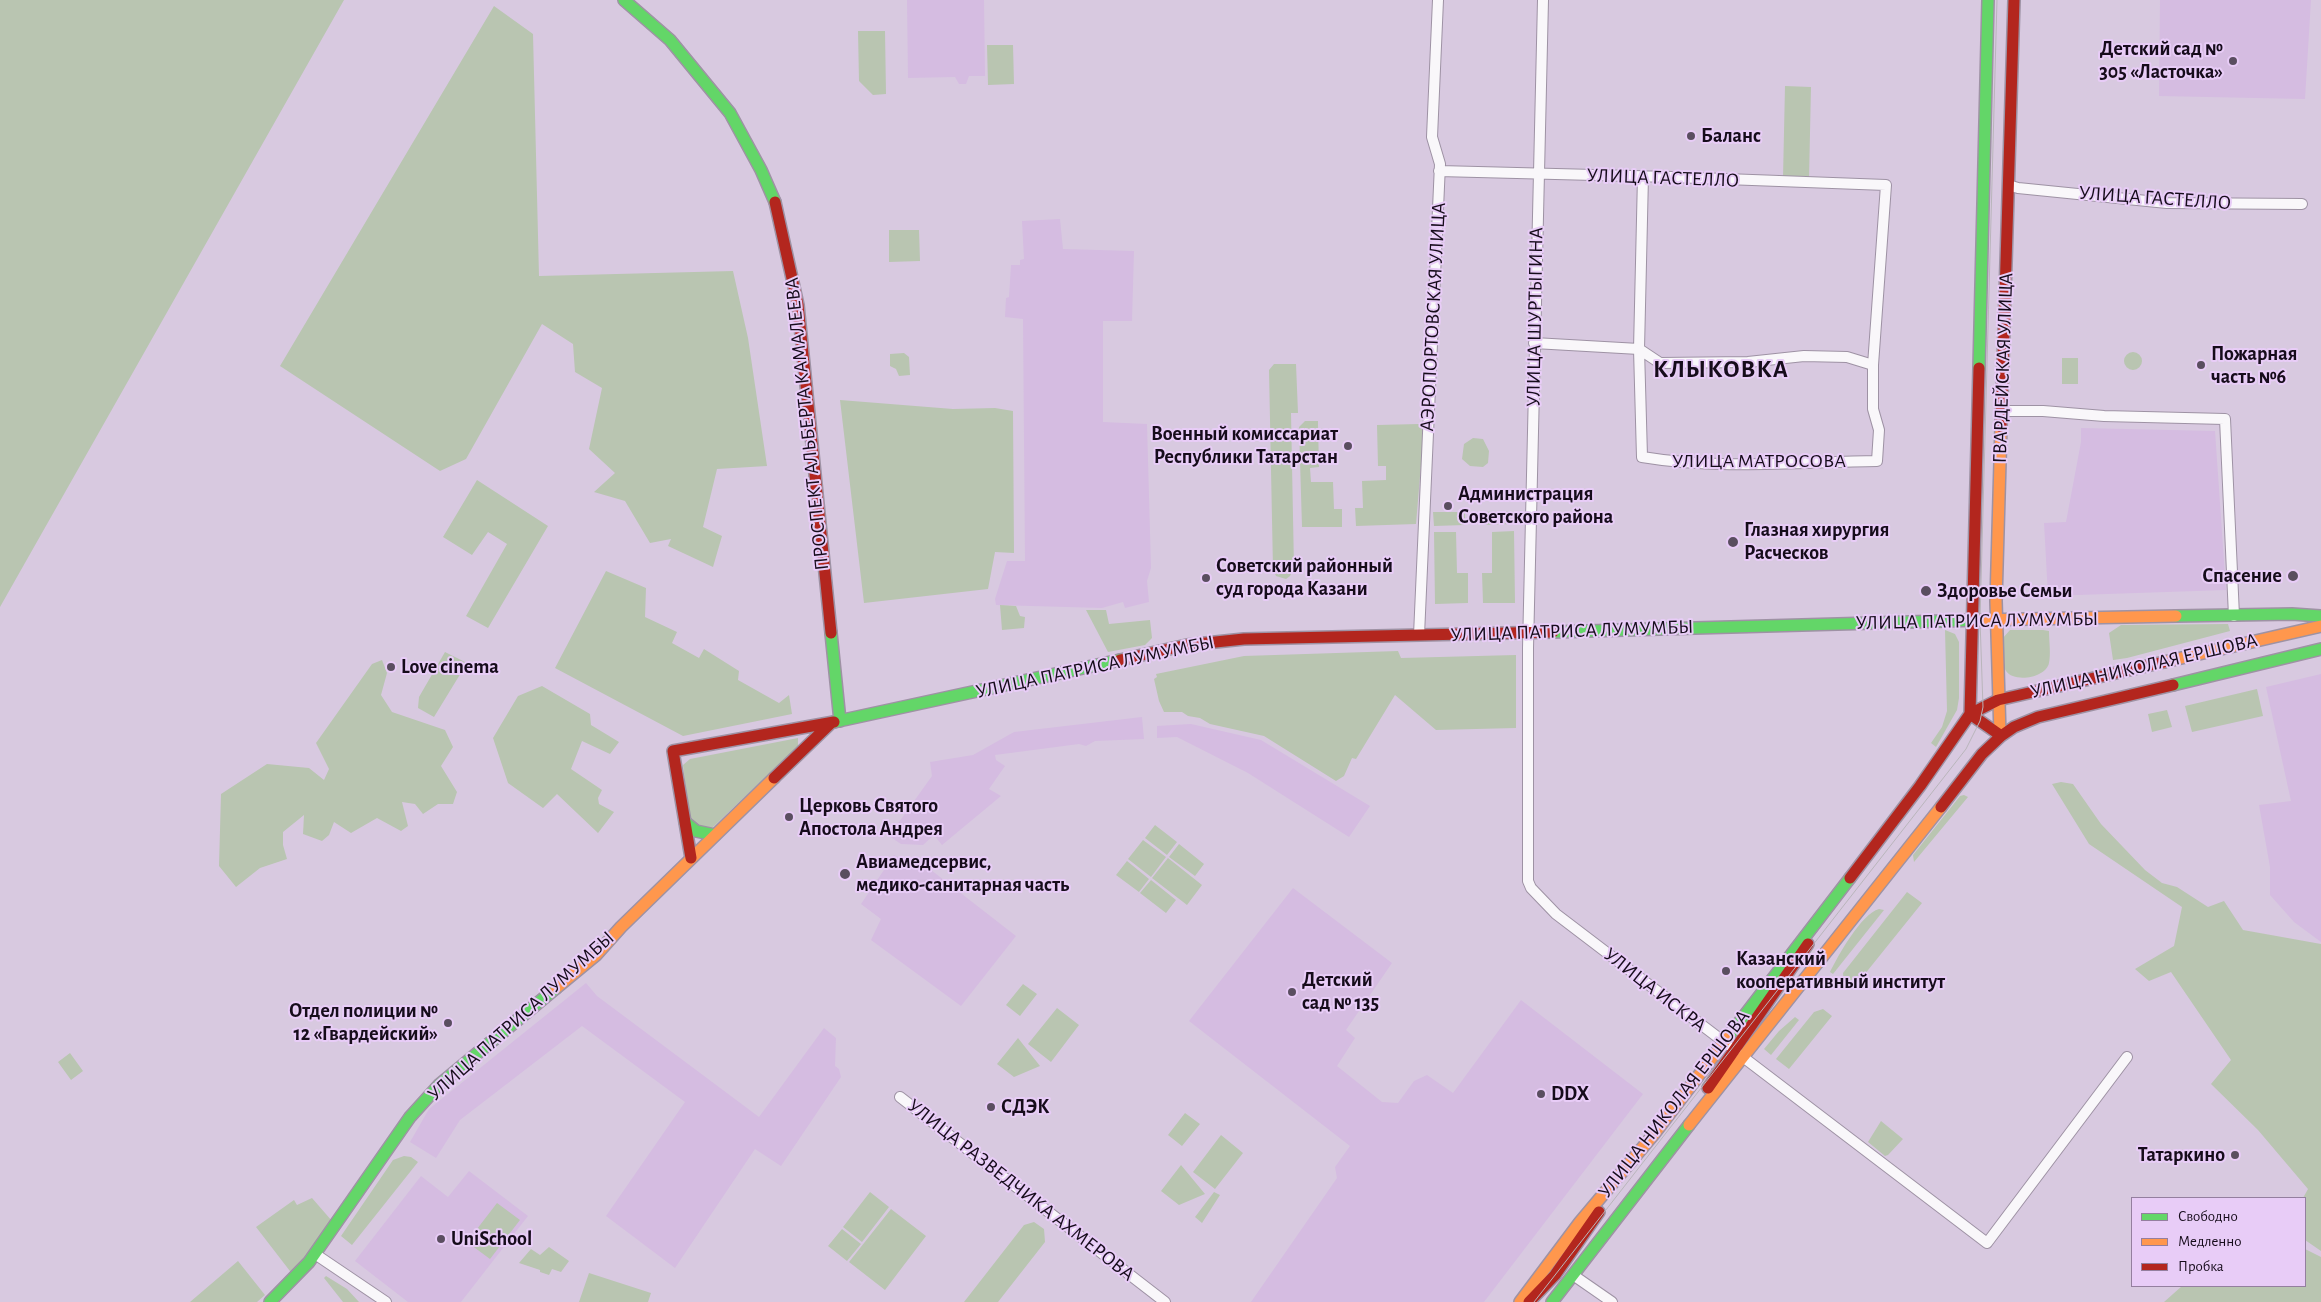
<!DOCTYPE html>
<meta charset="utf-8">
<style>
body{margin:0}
#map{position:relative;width:2321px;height:1302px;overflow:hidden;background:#d8c9e0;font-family:"Alegreya Sans",sans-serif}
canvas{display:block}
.legend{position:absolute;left:2131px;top:1197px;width:175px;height:90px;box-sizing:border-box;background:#e8ccf7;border:1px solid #947f9f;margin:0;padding:6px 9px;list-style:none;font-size:15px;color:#160c1b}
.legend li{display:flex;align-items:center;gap:10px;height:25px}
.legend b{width:25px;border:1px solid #947f9f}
</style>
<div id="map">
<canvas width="2321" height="1302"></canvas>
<ul class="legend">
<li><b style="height:6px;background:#63d668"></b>Свободно</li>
<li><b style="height:6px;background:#ff974d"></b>Медленно</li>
<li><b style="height:6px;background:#b3261e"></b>Пробка</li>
</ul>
</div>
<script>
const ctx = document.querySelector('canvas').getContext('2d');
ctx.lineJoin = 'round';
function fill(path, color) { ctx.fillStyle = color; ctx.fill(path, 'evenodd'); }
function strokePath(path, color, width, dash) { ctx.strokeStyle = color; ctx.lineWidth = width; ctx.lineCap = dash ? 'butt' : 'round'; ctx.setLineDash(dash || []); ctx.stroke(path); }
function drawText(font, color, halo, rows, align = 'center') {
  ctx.font = font + ' "Alegreya Sans",sans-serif'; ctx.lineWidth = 4; ctx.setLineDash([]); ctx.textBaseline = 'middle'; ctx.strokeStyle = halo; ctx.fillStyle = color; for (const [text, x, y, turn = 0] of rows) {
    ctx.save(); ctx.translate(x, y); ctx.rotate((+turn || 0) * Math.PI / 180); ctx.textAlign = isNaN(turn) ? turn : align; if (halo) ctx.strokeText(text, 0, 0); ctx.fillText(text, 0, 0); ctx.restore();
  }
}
fill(new Path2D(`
 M907,0H984L985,76H969L966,84H959L955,77L908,78Z
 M2160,0H2311L2305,99L2159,96Z
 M1060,219L1063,249L1134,251L1132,321H1103V422L1147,424L1151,568L1147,581L1149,602L1125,608L1123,602L1102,608L996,605L995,599L1007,561H1025L1023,319L1005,317L1006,298L1009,297L1011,265H1020V260L1024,259L1022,221Z
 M2081,428L2215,431L2226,590L2048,596L2044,523L2066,522L2081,442Z
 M2321,674V942L2294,922L2270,895V867L2259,805L2291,801L2266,687Z
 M1142,717L1144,739L1095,741L1086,746L1079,744L995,755L996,760L1005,766L989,789L1001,796L942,845L934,835L923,845L901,844L889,836L932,776L930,762L973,755L1014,732Z
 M1191,724L1261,740L1370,806L1349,837L1248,773L1177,737L1157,738V726Z
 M894,855L909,864L913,859L922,863L1016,936L961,1006L871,940L881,919L861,904Z
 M1293,888L1392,963L1346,1030L1355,1038L1337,1066L1382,1102L1398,1103L1414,1081L1427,1075L1453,1093L1521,1000L1643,1094L1484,1302H1251L1337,1178L1335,1167L1350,1146L1189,1021Z
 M586,983L597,996L759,1117L824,1028L836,1038L835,1066L839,1069L841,1077L781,1166L755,1149L675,1268L606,1216L685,1102L582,1026L460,1120L436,1158L410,1142L429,1109Z
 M469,1171L528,1216L461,1302H408L355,1261L421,1176L448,1197Z`), '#d5bce1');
fill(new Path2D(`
 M0,0H344L0,607Z
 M494,6L533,34L539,276L733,271L748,338L767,466L717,469L703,527L722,536L713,567L668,546L671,539L650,543L625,501L594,492L615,473L589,449L602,388L575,372L573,344L542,324L466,459L440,471L280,366Z
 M858,31H885L886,94L873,95L859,81Z
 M987,45H1013L1014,84L988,85Z
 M1785,86L1811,87L1809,179L1783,178Z
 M889,230H919L920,261L889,262Z
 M2124 361a9 9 0 1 1 18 0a9 9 0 1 1-18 0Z
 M904,353L909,357L910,375L899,376L896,369L890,366V354Z
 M2062,358H2078V384H2062Z
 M1274,364H1296L1298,413H1291L1294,568L1290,576L1286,579L1276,576L1273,569L1269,370Z
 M840,400L953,409L995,408L1013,411L1014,553L995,552L988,589L864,603Z
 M1305,421H1318V426L1319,467L1310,468L1311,482H1333L1334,509H1342V527H1302L1299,427Z
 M1419,424L1424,429L1416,524L1356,526L1355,508H1363L1362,481L1386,480V466H1378L1377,425Z
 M1473,438L1483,439L1489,451L1488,463L1483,467L1470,466L1462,459L1464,444Z
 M477,480L548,526L488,628L466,616L507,544L488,532L472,555L443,537Z
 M1514,511V524L1481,525L1480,512Z
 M1433,512H1465V525L1434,526Z
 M1514,531L1515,603H1483L1482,573H1492V532Z
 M1434,532H1456L1457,573H1468V603L1435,604Z
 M606,571L646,588L645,617L677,632L672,643L699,658L704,649L739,671L738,680L779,703L789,695L792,714L683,736L555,668Z
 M1000,605L1016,606L1020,616L1025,617L1024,628L1002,630Z
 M1086,610H1106L1109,624L1150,620L1152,638L1145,645L1108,652Z
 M2228,624L2230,631L2127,658L2113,660L2109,633L2121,625Z
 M1945,630L1955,634L1959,642V698L1957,710L1936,747L1931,743L1942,727L1947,711Z
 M2010,630H2043L2049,631C2049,641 2051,654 2049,663C2046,678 2014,683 2006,671C2000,662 2002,649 2002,639Z
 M1398,651L1401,658L1516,655V728L1436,730L1395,695L1356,759L1352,758L1344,776L1336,781L1264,736L1210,724L1200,718L1188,716L1182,712H1164L1159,701L1154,679L1157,677L1156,674L1244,656Z
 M445,652L467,663L434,717L418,708L419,697Z
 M382,660L387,673L381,695L392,712L445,730L453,747L441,766L457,792L453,804H438L423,814L415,804L402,802L408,826L401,831L377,818L351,833L334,822L329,835L322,841L303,834L304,815L283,832V845L287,859L260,868L236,887L219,866L221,794L267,764L309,768L324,780L329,769L316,743L372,664Z
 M542,686L590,714L591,725L619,742L610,754L582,741L571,769L602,790L598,798L599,804L614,812L598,833L557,794L543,808L508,783L493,738L518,696Z
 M2257,689L2263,716L2192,732L2185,706Z
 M2167,710L2172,727L2152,732L2148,714Z
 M798,738V746L712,828L690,824L683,765L690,759Z
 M2061,782L2073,784L2101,824L2145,870L2162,883L2177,887L2208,907L2224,901L2243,930L2321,944V1251L2305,1240V1198H2303L2308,1189L2258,1130L2211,1084L2231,1060L2171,972L2149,981L2135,969L2174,946L2182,907L2089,844L2052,784Z
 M1964,795L1968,797L1914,862L1913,855L1960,796Z
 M1155,825L1177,842L1167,855L1145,838Z
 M1143,840L1166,857L1151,877L1128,859Z
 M1179,844L1204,864L1195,876L1169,857Z
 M1168,858L1202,885L1187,905L1152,878Z
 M1127,861L1149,879L1139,892L1116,875Z
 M1151,880L1176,900L1166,913L1140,893Z
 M1907,892L1922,903L1852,990L1844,984L1843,973Z
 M1879,909L1884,910L1833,974L1830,972C1838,956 1861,914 1879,909Z
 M1023,984L1037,994L1020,1016L1006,1005Z
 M1057,1008L1079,1025L1051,1062L1028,1044Z
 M1823,1009L1832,1016L1789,1069L1776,1059L1814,1012Z
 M1795,1017L1799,1020L1771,1055L1764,1049L1779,1031Z
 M1018,1038L1040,1066L1014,1077L997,1064Z
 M70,1053L83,1071L71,1080L58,1062Z
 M1185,1113L1200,1124L1182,1146L1168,1135Z
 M1881,1121L1903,1139L1888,1155L1885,1156L1868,1142Z
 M1221,1135L1243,1153L1215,1189L1193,1172Z
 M404,1156L411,1157L418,1162L352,1245L341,1236L393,1160Z
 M1181,1165L1205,1194L1179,1205L1161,1191Z
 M870,1192L889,1207L862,1242L843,1227Z
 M1214,1192L1220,1195L1202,1223L1195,1217Z
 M312,1198L332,1221L293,1275L256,1227L294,1200L297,1205Z
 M497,1203L520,1220L490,1259L467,1242Z
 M891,1209L926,1236L885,1290L849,1262Z
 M1034,1222L1044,1229L1045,1242L998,1302H964L1024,1225Z
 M842,1229L861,1244L847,1261L828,1246Z
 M549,1247L569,1261L561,1272L552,1269L549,1275L540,1272V1270L519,1263L531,1249L540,1255Z
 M2305,1249L2321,1257V1302H2164L2182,1286H2305Z
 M238,1261L265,1295L257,1302H190Z
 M589,1273L651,1293L648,1302H579Z
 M326,1276L347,1289L359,1302H343L324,1278Z`), '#b9c5b1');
const street = new Path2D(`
 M1543,0L1528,648V881L1531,888L1556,914L1728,1045
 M1439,171C1517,173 1595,175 1672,177L1886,185L1873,365V409L1879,430L1877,461C1799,462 1719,470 1642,457L1639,349L1643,176
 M2008,185L2018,188L2167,203L2302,204
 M1534,343L1639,349L1660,363L1748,362L1804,356L1847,357L1873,365
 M2001,411H2043L2104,416L2225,419L2234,616
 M1419,635L1440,164L1432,137L1438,0
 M1739,1054L1987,1243L2127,1057
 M900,1097L1165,1302
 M315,1254L386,1302
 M1573,1275L1612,1302`);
const fast = new Path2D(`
 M624,0L670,40L730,113L761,170L775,202
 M1979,368L1988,0
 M2176,616L2292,614L2321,616
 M1553,632L1980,620
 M831,633L840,721
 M2173,685L2321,649
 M834,722L1120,660
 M685,822L696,831L715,835
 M1728,1037L1850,878
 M270,1302L309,1262L410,1117L439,1085L556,988
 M1552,1302L1689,1125`);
const slow = new Path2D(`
 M1980,620L2176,616
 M2164,662L2321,626
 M2000,735L1996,601L2001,427
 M556,988L596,955L621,927L774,778
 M1689,1125L1941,807
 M1520,1302L1580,1222L1654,1134L1728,1037`);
const jam = new Path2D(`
 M775,202L798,305L831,633
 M2001,427L2014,0
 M1120,660L1187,645L1244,639L1553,632
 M1970,714L1979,368
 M1970,714L2000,735
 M774,778L831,723
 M1941,807L1982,754L2001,736L2014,727L2038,717L2173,685
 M691,858L673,751L834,722
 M1850,878L1920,786L1970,714L1998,700L2164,662
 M1708,1088L1808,944
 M1529,1302L1555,1275L1599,1212`);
strokePath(street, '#9e92a4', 12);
strokePath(fast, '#9e92a4', 14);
strokePath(slow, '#9e92a4', 14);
strokePath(jam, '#9e92a4', 14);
strokePath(street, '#f9f7fa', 10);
strokePath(fast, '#63d668', 11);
strokePath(slow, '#ff974d', 11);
strokePath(jam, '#b3261e', 11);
strokePath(new Path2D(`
 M1534,1302L1966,749L1980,721L1983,707L1980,620L1997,0`), '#b9b5bb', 1);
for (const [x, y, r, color] of [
 [2233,61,5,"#5a4e60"],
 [1691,136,5,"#5a4e60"],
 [2201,365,5,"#5a4e60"],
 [1348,446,5,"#5a4e60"],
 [1448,506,5,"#5a4e60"],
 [1733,542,6,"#5a4e60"],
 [2293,576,6,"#5a4e60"],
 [1206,578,5,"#5a4e60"],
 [1926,591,6,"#5a4e60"],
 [391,667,5,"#5a4e60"],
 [789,817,5,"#5a4e60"],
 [845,874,6,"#5a4e60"],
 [1726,971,5,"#5a4e60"],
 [1292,992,5,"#5a4e60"],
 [448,1023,5,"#5a4e60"],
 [1541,1094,5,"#5a4e60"],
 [991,1107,5,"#5a4e60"],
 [2235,1155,5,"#5a4e60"],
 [441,1239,5,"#5a4e60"]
]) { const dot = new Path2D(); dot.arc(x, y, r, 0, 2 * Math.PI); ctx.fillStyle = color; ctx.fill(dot); strokePath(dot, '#e8ccf7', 2); }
drawText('bold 20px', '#160c1b', '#e8ccf7', [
 ["Детский сад №",2223,49,"right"],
 ["305 «Ласточка»",2223,72,"right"],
 ["Баланс",1701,136],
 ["Пожарная",2211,354],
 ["часть №6",2211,377],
 ["Военный комиссариат",1338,434,"right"],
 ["Республики Татарстан",1338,457,"right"],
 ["Администрация",1458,494],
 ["Советского района",1458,517],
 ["Глазная хирургия",1744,530],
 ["Расческов",1744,553],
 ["Советский районный",1216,566],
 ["суд города Казани",1216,589],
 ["Спасение",2282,576,"right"],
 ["Здоровье Семьи",1937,591],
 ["Love cinema",401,667],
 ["Церковь Святого",799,806],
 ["Апостола Андрея",799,829],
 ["Авиамедсервис,",856,862],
 ["медико-санитарная часть",856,885],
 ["Казанский",1736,959],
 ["кооперативный институт",1736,982],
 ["Детский",1302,980],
 ["сад № 135",1302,1003],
 ["Отдел полиции №",438,1011,"right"],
 ["12 «Гвардейский»",438,1034,"right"],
 ["DDX",1551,1094],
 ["СДЭК",1001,1107],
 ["Татаркино",2225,1155,"right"],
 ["UniSchool",451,1239]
], 'left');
drawText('20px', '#160c1b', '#e8ccf7', [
 ["УЛИЦА ГАСТЕЛЛО",1663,178,2],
 ["УЛИЦА ГАСТЕЛЛО",2155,198,4],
 ["АЭРОПОРТОВСКАЯ УЛИЦА",1433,317,-87],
 ["УЛИЦА ШУРТЫГИНА",1535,317,-89],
 ["ГВАРДЕЙСКАЯ УЛИЦА",2003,368,-88],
 ["ПРОСПЕКТ АЛЬБЕРТА КАМАЛЕЕВА",807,424,-96],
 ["УЛИЦА МАТРОСОВА",1759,461],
 ["УЛИЦА ПАТРИСА ЛУМУМБЫ",1977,621,-1],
 ["УЛИЦА ПАТРИСА ЛУМУМБЫ",1572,631,-2],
 ["УЛИЦА НИКОЛАЯ ЕРШОВА",2144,666,-13],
 ["УЛИЦА ПАТРИСА ЛУМУМБЫ",1095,667,-12],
 ["УЛИЦА ИСКРА",1655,990,38],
 ["УЛИЦА ПАТРИСА ЛУМУМБЫ",521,1016,-42],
 ["УЛИЦА НИКОЛАЯ ЕРШОВА",1674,1104,-52],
 ["УЛИЦА РАЗВЕДЧИКА АХМЕРОВА",1021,1190,38]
]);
ctx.letterSpacing = '1px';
drawText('bold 25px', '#160c1b', '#e8ccf7', [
 ["КЛЫКОВКА",1721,369]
]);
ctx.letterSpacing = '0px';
</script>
